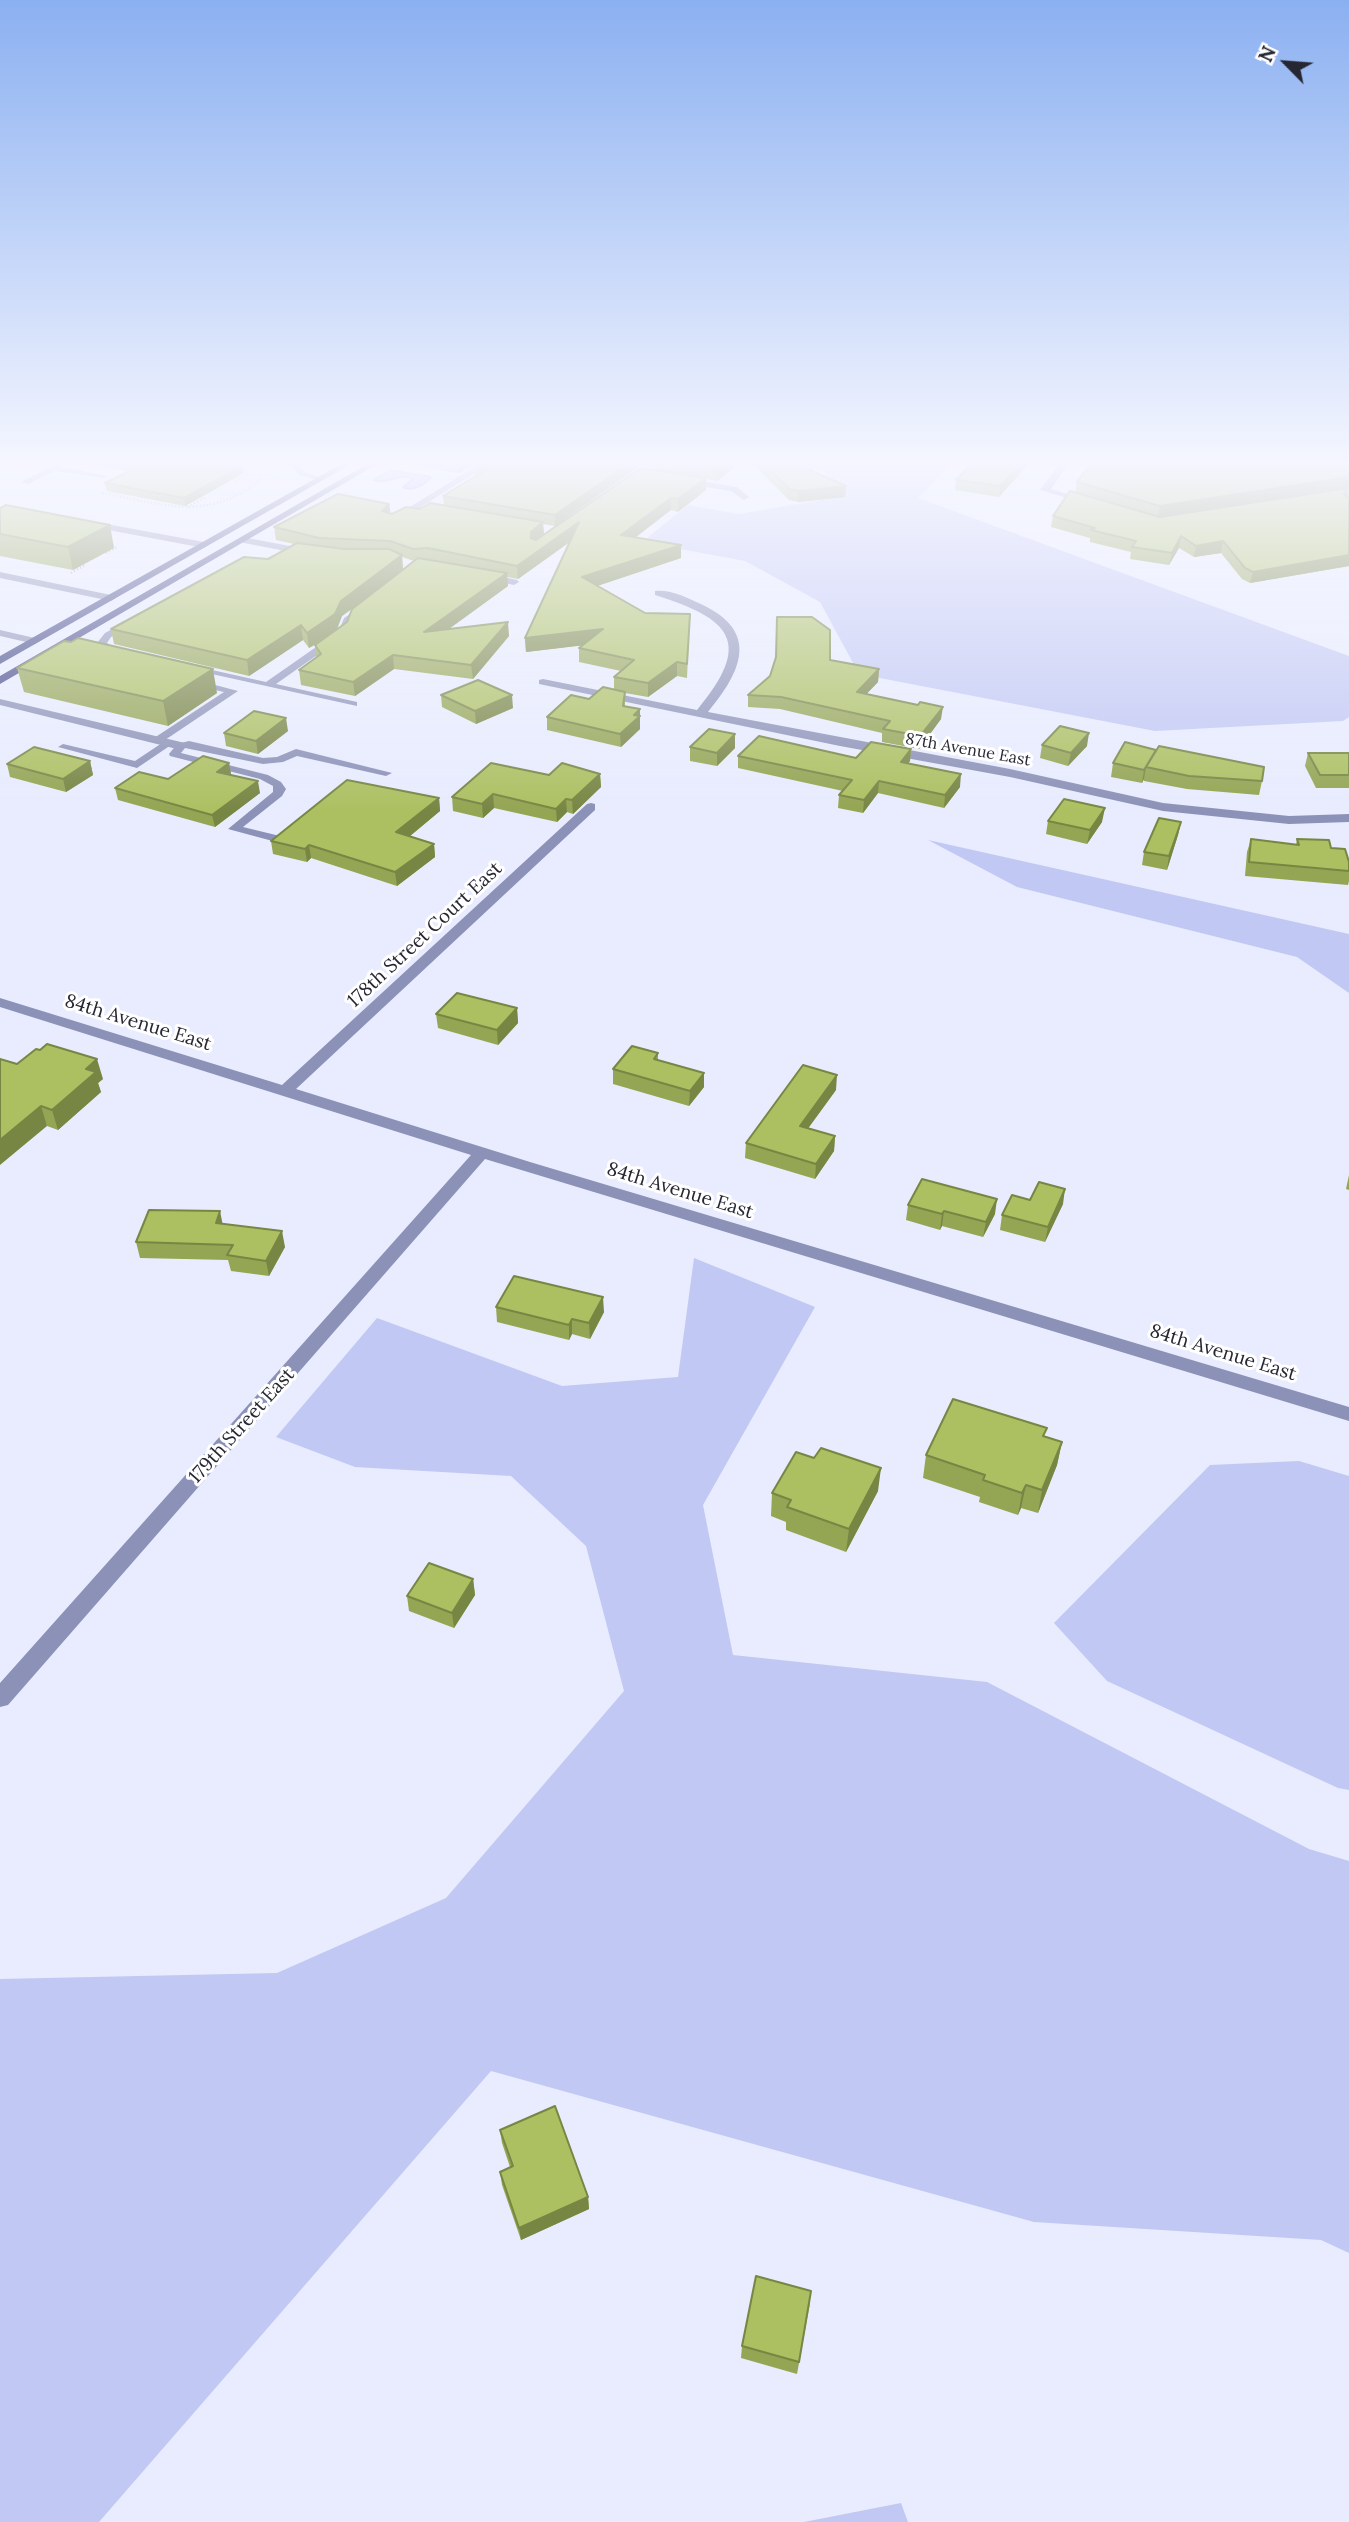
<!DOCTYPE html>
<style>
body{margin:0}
#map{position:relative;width:1349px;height:2522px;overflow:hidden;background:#e8ecfe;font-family:Lora,serif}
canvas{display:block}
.north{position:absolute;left:1251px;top:28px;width:70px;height:70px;-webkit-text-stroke:5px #fff;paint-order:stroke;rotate:295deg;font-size:19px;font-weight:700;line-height:28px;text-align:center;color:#262733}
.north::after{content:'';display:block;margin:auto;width:24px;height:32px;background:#262733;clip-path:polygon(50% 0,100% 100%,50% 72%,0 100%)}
</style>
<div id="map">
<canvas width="1349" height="2522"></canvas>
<div class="north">N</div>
</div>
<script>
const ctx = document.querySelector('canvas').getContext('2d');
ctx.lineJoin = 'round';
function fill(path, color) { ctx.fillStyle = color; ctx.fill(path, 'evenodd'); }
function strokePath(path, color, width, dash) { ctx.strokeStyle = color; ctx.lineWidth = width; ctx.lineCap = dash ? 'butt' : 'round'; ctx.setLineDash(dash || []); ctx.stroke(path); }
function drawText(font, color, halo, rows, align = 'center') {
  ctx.font = font + ' Lora,serif'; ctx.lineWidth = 6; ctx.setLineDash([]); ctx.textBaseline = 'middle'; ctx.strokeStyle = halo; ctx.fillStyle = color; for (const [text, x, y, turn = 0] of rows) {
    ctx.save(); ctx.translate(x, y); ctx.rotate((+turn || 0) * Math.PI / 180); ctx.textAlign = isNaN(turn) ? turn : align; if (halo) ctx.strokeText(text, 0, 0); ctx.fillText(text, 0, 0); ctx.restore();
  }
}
fill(new Path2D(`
 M730,459H956L918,498L1349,656V717L1343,721L1155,731L859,674L820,602L745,561L642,542L688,505L739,514L844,496L824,471Z
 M928,840L1349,934V993L1297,957L1017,887Z
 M694,1258L815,1307L703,1505L733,1655L987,1682L1309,1849L1349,1861V2253L1321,2240L1034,2222L491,2071L99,2522H0V1979L277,1973L446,1898L624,1691L586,1546L511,1476L355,1467L276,1437L377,1318L562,1386L678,1377Z
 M1299,1461L1349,1476V1790L1338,1788L1107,1681L1054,1623L1210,1465Z
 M901,2503L908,2522H804Z`), '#c1c8f4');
const water = new Path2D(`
 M390,470L431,477C424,485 413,492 403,487L413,479C400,472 388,485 374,480Z`);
fill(water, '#9faaff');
strokePath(water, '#7b83c2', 2);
strokePath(new Path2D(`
 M240,468L250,470L246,475H263
 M236,481L246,475
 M103,493C148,501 195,518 237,495C248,489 257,485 263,475L279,474
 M188,507L206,497
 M106,553L117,547
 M71,573L85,565`), '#9c9eae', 2.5, [1, 2.5]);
fill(new Path2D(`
 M66,459H76L62,467L108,476L104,478L55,471L28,484L21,482Z
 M285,459H293L305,472L325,479L321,481L299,475Z
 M90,521L204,542L208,545L204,548L87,526L86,524Z
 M242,537L306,549L310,552L306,555L239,542V538Z
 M0,572L111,595L116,598L111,601L0,578Z
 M489,574L517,580L519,582L514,585L486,579V575Z
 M364,605L369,608L351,621L347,634L276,684L357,702V706L189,669L194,666L266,682L339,631L344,618Z
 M127,621L135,623L111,637L107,643L112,647L124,650V654C114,656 104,651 97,643L105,633Z
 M196,680L238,691L162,742H154V738L224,692L192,685L191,683Z
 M165,741L174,743L137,768L58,747L63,744L135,761Z
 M189,741L263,758L277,757L296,749L392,773L386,776L297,756L283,762L263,764L185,748L181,753L268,775L281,782L286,789L282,796L243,827L284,837L286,839L280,843L228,829L273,792V786L260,779L170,756L169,754L177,744Z`), '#8c92b7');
fill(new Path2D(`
 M487,459H497L397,522L389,520Z
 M655,459H665L631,484H625V480Z
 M1063,459H1072L1051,489L1091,501V505L1040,490Z
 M684,478L737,487L749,497L744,500L731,491L681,483L679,481Z
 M655,591C670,589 688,598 701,604C761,632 741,672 708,712L1010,769L1163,803L1289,816L1349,814V822L1289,824L1163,811L1010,777L840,746L539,684V680L543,679L697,710C754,642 731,619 655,595Z
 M0,630L39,639L40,641L35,644L0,636Z
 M0,699L185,743L187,746L181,750L0,705Z
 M591,803L595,804V810L296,1089L530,1162L1349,1407V1421L485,1159L8,1705L0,1707V1683L471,1155L0,1007V998L282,1085L587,804Z`), '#8c92b7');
fill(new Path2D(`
 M350,459H360L0,664V656Z
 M376,459H386L0,684V676Z`), '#414685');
fill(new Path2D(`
 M96,459H217L214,461L242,466L244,473L185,506L107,491L105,483L129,471L97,466Z
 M414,459H482L459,473L414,466Z
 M650,459L555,526L654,470V461L741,462L717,481L706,479V490L678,512L671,510L635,538L681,545V558L597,586L645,613L690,614L687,678L677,676L648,697L625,693V706L640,709V729L621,747L547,730V717L614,690V677L621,671L579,662V648L583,645L526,652L525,638L570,542L518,579L507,577L508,586L449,629L509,636L473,679L394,669L355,696L301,685L299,670L316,657L315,645L309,648L303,640L249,676L114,644L111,629L268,559L294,544L276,540L274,527L389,504L390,513L392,514L444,505L443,496L475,476V465ZM543,524L555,526L544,534ZM402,557L414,561L403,569ZM352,609L347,622L337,629L342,616Z
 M755,459H773L846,486L845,497L798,502L789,500L755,466Z
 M976,459H1033L999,497L955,490L956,480Z
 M1349,459V566L1250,583L1242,579L1221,553L1194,557L1179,548L1169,565L1130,559L1131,552L1090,542V538L1051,527L1053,516L1075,493L1077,482ZM1349,487L1346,496L1348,488L1160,517Z
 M0,508L114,548L73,570L0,556Z
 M830,660L879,669L878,682L866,694L941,719L919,749L882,742V733L780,709L748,707V695Z
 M17,668L217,693L168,726L24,692Z
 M441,695L513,708L476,724L442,707Z
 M288,731L258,754L226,746L224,733Z
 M1042,745L1087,746L1068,766L1040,758Z
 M690,747L735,748L717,766L690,761Z
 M911,749L910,761L908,763L960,787L944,808L878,793L863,813L838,808L839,795L843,791L738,768V756L856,758Z
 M1156,751L1262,781L1259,795L1187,789L1144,781V779L1142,783L1111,777L1113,763Z
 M1308,753H1349V788H1316L1305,766Z
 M90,761L93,775L66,792L10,777L7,764Z
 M229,763L231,774L260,793L215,827L118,800L115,788L168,779Z
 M600,774L601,787L573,814L567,812L557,822L494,808L483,818L453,811L452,797L549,775Z
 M439,798L440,811L410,836L434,844L435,857L397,886L311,858L307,862L273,854L271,841Z
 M1048,821L1102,822L1087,844L1046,834Z
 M1181,822L1178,835L1167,870L1142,865L1144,852Z
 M1251,839L1296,845L1297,839L1331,848L1349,862V881L1348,885L1245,876L1247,852Z
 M517,1008L518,1023L498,1045L438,1028L436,1014Z
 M658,1053V1060L704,1087L689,1106L613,1084V1069Z
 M17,1064L103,1079L98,1083L101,1092L58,1130L47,1126Z
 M836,1090L808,1128L835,1136L834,1151L815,1179L745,1158L746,1143Z
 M1349,1175V1190L1346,1189Z
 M1030,1200L1063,1204L1045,1242L1000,1230L1002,1215Z
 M908,1205L995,1214L983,1237L942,1226L940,1230L906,1220Z
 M222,1224L285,1247L269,1276L231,1271L228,1260L140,1258L136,1242Z
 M496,1307L604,1312L590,1339L572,1334L569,1340L497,1322Z
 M1045,1437L1062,1442L1057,1465L1038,1513L1021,1508L1018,1515L979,1502L980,1497L923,1478L926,1455Z
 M814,1458L878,1491L846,1552L786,1530V1522L771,1516L772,1493Z
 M473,1579L475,1595L454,1628L409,1611L407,1596Z
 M500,2130L588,2197L589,2209L521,2240L502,2185L500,2172L510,2167L502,2143Z
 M810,2303L797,2374L741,2358L742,2346Z`), '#94a553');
fill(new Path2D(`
 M464,459H482L459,473L458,463Z
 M635,459H650L555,526V515Z
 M732,459H741V462L717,481V470Z
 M1025,459H1033L999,497L1000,486Z
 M242,466L244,473L185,506L184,498Z
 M1349,477V487L1158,517L1160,506Z
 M706,478V490L678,512V499Z
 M846,486L845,497L798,502V491Z
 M671,498V510L621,548V535Z
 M389,504L391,516L382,511Z
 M543,522L544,535L531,545V532Z
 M579,522V535L518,579L517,566Z
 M110,525L114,548L73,570L68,547Z
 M1181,536L1179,548L1169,565L1172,553Z
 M1223,541L1221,553L1194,557L1196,546Z
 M681,545V558L582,591V577Z
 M402,555L403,570L342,616L337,629L309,648L307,633L341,601Z
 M1349,555V566L1250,583L1253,572Z
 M507,573L508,586L425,646L424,632Z
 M508,622L509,636L473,679L471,665Z
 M301,625L303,640L249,676L247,660Z
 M603,629V643L526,652L525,638Z
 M393,655L394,669L355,696L353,682Z
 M677,662V676L648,697V683Z
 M213,669L217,693L168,726L163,701Z
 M879,669L878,682L856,705L857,692Z
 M512,695L513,708L476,724L475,711Z
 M943,707L941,719L919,749L920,736Z
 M640,709V729L621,747L620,734L634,715Z
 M286,718L288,731L258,754L256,741Z
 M1089,733L1087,746L1068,766L1071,753Z
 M735,734V748L717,766V753Z
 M911,749L910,761L900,774L901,762Z
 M1156,750L1146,767L1144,779L1142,783L1144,770Z
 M90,761L93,775L66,792L63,779Z
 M229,763L231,774L217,772Z
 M600,774L601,787L573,814L572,800Z
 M961,774L960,787L944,808L945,795Z
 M258,781L260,793L215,827L212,815Z
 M879,781L878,793L863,813L864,800Z
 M493,794L494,808L483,818L482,804Z
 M439,798L440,811L398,846L396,832Z
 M566,799L567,812L557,822L556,809Z
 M1105,808L1102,822L1087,844L1090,830Z
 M1181,822L1178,835L1167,870L1169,856Z
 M434,844L435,857L397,886L395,872Z
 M309,845L311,858L307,862L305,849Z
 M517,1008L518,1023L498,1045L497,1030Z
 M97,1059L103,1079L98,1083L101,1092L58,1130L52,1110L86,1069Z
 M704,1073V1087L689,1106L690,1091Z
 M837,1075L836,1090L799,1141L800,1126Z
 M41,1106L47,1126L0,1165V1140Z
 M835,1136L834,1151L815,1179L816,1164Z
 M1065,1189L1063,1204L1045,1242L1048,1227Z
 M997,1199L995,1214L983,1237L986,1222Z
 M220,1211L223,1226L216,1223Z
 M944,1211L942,1226L940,1230L942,1214Z
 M282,1231L285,1247L269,1276L266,1261Z
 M603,1297L604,1312L590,1339L589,1323Z
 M572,1319V1334L569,1340V1325Z
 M1062,1442L1057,1465L1038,1513L1042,1490Z
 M881,1468L878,1491L846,1552L849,1529Z
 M1026,1485L1021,1508L1018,1515L1022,1493Z
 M473,1579L475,1595L454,1628L452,1613Z
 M588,2197L589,2209L521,2240L519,2228Z`), '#788644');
const building = new Path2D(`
 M101,459H204L242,466L184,498L105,483L140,466Z
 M436,459H464L458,463Z
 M485,459H635L555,515L443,496L489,468L475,465Z
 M656,459H732L717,470L654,461Z
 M759,459H773L794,463L846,486L798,491L789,489Z
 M976,459H1025L1000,486L956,480Z
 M1094,459H1349V477L1160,506L1077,482Z
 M641,468L706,478L678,499L671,498L621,535L681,545L582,577L645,613L690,614L687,664L677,662L648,683L614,677L634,660L579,648L603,629L525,638L579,522L517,566L428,548L413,549L390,541L319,538L274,527L338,494L389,504L382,511L392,514L406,507L420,509L430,503L543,522L531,532V538L536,540Z
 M1348,488L1344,494L1349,499V555L1253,572L1245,568L1223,541L1196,546L1181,536L1172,553L1132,547L1136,541L1091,530L1095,528L1053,516L1070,491L1160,517Z
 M6,505L110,525L68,547L0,534V508Z
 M297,543L344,549H389L402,555L341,601L335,614L307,633L301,625L247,660L111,629L244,557L268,559Z
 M418,558L507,573L424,632L508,622L471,665L393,655L353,682L299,670L321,654L315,645L347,622L352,609Z
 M777,617H812L830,630V660L879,669L857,692L918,705L920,702L943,707L920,736L883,729L890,721L781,697L748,695L770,676L776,657Z
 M78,638L213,669L163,701L17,668L64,641L71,642Z
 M478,680L512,695L475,711L441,695Z
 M603,687L625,692L623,706L640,709L634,715L640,716L620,734L547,717L571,695L589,699Z
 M254,711L286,718L256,741L224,733Z
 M1060,726L1089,733L1071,753L1042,745Z
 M709,729L735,734L717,753L690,747Z
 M759,736L856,758L871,742L911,749L901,762L961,774L945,795L879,781L864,800L839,795L852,780L738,756Z
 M1125,742L1156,750L1144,770L1113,763Z
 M1159,746L1264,767L1262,781L1189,776L1146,767Z
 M34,747L90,761L63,779L7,764Z
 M1308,753H1349V775H1320Z
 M203,756L229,763L217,772L258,781L212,815L115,788L139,772L168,779Z
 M491,763L549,775L562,763L600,774L572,800L566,799L556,809L493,794L482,804L452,797Z
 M347,780L439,798L396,832L434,844L395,872L309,845L305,849L271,841Z
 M1064,799L1105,808L1090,830L1048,821Z
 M1159,818L1181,822L1169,856L1144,852Z
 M1251,839L1299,845L1297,839L1329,840L1331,848L1345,849L1349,862V871L1249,862Z
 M457,993L517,1008L497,1030L436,1014Z
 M47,1044L97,1059L86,1069L96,1072L52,1110L41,1106L0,1140V1059L17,1064L36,1049L40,1050Z
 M632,1046L658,1053L654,1059L704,1073L690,1091L613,1069Z
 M803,1065L837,1075L800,1126L835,1136L816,1164L746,1143Z
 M922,1179L997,1199L986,1222L944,1211L942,1214L908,1205Z
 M1039,1182L1065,1189L1048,1227L1002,1215L1012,1195L1030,1200Z
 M149,1210L220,1211L216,1223L282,1231L266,1261L227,1255L233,1245L136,1242Z
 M514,1276L603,1297L589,1323L572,1319L569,1325L496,1307Z
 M953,1399L1047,1428L1043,1436L1062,1442L1042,1490L1026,1485L1022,1493L983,1480L985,1475L926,1455Z
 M821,1448L881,1468L849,1529L787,1507L791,1500L772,1493L796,1452L814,1458Z
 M429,1563L473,1579L452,1613L407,1596Z
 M555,2106L588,2197L519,2228L500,2172L513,2166L500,2130Z
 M756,2276L811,2291L799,2362L742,2346Z`);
fill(building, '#acc061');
strokePath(building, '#788644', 2);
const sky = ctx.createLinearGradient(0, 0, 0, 812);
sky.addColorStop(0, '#8bb0f1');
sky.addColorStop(0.57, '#f5f6ff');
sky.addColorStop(1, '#f5f6ff00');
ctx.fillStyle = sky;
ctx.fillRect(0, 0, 1349, 812);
drawText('16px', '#262733', '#fff', [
 ["87th Avenue East",968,750,10]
]);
drawText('19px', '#262733', '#fff', [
 ["178th Street Court East",425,935,-43],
 ["84th Avenue East",138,1023,17],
 ["84th Avenue East",680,1191,17],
 ["84th Avenue East",1223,1353,17],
 ["179th Street East",242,1426,-48]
]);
</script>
